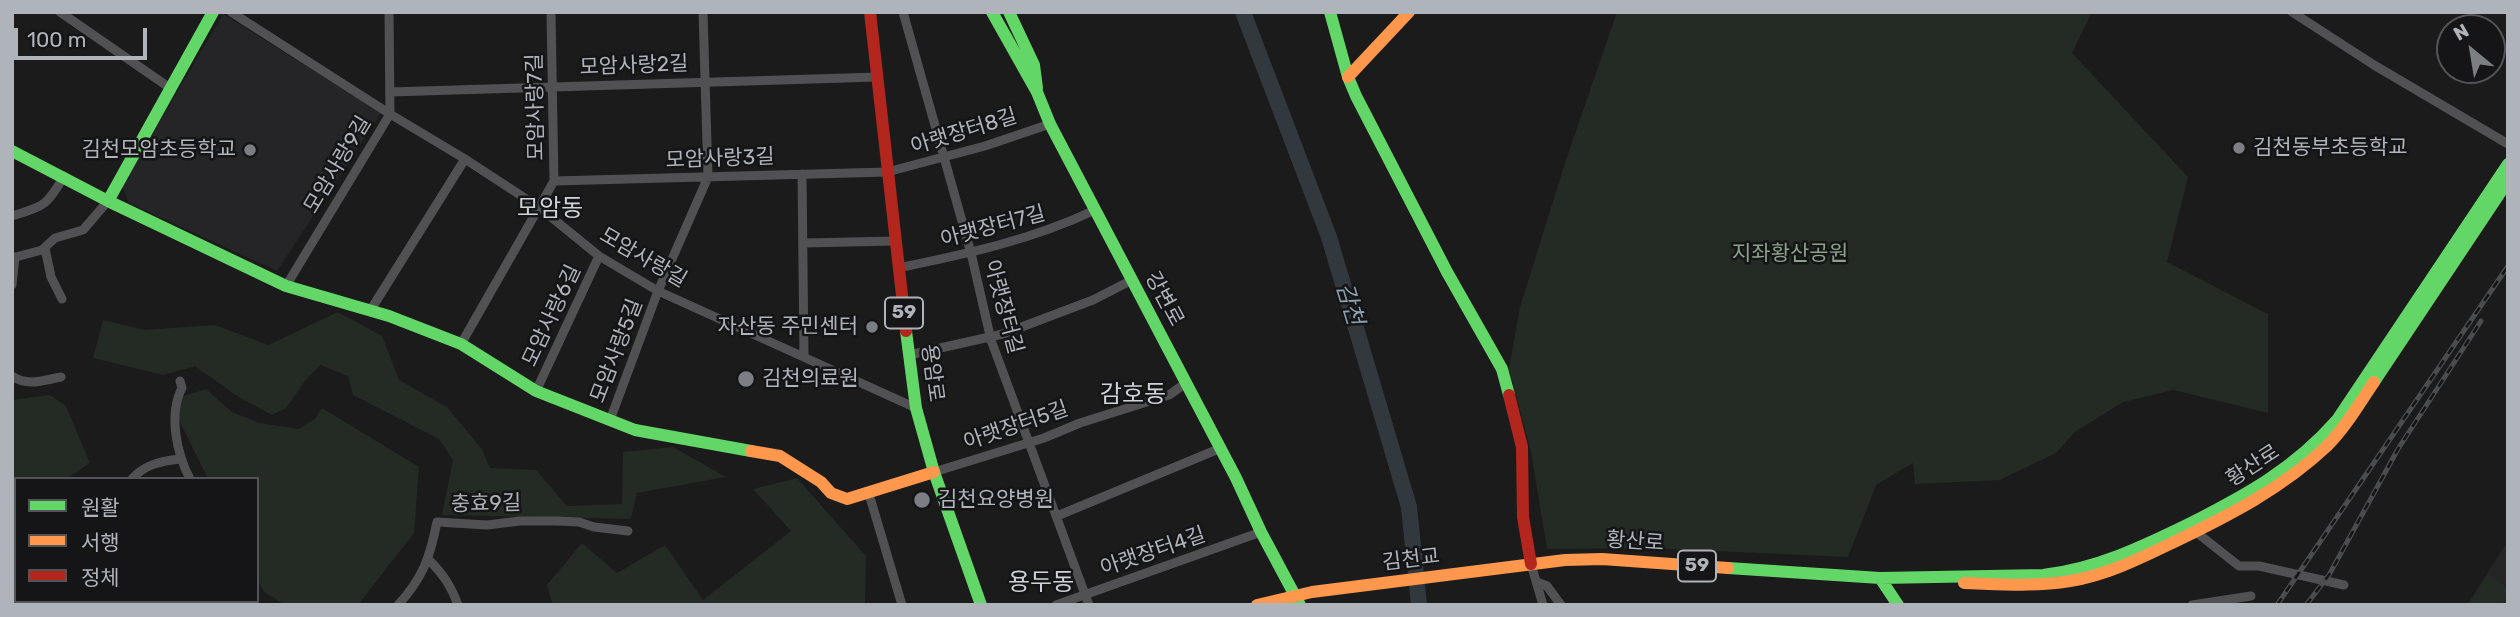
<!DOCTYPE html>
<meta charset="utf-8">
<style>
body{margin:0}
#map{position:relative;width:2520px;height:617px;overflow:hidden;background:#1b1b1b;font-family:Rubik,"Noto Sans KR",sans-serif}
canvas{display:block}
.frame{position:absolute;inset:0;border:14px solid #afb3ba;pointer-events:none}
.legend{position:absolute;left:14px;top:477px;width:245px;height:126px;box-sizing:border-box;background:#151517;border:2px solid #535458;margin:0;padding:9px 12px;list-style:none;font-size:21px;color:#afb3ba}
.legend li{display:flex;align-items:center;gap:14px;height:35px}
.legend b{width:35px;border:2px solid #535458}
.north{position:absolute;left:2436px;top:14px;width:70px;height:70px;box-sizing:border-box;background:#151517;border:2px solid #535458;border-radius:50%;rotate:330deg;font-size:19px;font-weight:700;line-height:28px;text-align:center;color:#afb3ba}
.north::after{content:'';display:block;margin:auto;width:24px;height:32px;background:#7b7e82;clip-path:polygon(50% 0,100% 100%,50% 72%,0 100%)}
.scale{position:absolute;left:14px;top:28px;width:133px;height:32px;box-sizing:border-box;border:4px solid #afb3ba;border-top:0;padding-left:9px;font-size:21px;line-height:24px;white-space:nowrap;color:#afb3ba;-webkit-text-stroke:5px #151517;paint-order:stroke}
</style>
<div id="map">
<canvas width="2520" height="617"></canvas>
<div class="frame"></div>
<ul class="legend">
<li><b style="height:9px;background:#63d668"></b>원활</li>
<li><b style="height:9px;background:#ff974d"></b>서행</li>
<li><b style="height:9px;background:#b3261e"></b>정체</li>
</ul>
<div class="north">N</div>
<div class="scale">100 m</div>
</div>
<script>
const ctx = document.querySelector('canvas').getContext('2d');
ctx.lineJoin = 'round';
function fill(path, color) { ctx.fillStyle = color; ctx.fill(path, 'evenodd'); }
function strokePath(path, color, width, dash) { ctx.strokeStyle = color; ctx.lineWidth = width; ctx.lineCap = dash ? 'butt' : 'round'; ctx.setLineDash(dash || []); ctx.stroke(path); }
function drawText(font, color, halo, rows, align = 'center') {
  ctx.font = font + ' Rubik,"Noto Sans KR",sans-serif'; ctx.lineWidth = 5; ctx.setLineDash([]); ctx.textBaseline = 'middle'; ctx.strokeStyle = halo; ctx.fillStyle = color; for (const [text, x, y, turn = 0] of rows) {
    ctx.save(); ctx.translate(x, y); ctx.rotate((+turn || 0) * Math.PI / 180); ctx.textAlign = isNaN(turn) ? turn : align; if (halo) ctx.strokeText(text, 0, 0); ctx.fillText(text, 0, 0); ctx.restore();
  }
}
fill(new Path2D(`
 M223,14L381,113L277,271L129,203L122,186Z
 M2508,541V605H2467Z`), '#252527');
fill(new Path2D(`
 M1617,12H2092L2072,53L2188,177L2167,262L2268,314V413L2173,390L2123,402L2075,432L2056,453L2000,480L1915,484L1913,463L1876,485L1848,557L1648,548L1547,549L1531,452L1509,369L1520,307L1565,163Z
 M338,312L382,336L399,380L447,407L482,449L490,468L536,470L567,506L622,504L623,452L673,447L726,477L637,493L631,519L442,515L453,460L439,439L353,395L348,376L320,365L305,381L286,408L272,415L237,396L195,366L163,375L93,358L103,320L144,330L215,325L268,345Z
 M206,389L232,412L260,423L299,429L315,419L322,408L419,467L414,533L358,605H285L264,592L257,579V479H208L179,420L181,397Z
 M50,395L66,406L90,463L66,479H16V506H12V400Z
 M797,478L866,556L865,605H553L547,585L582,543L617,573L665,545L703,600L791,531L753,489Z
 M2487,575L2508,588V596L2501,605H2469Z`), '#242a24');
strokePath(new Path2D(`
 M1243,12L1329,237L1409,507L1419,605`), '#32393e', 16);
strokePath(new Path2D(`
 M60,12L170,88
 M231,12L390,114L465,159L540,208L599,256L658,291L916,408
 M903,12L971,253L991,340L1089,605
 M2292,12L2374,65L2508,144
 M390,92L878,77
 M802,174L804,357
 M554,181L887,172L985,146L1050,124
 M12,216C44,206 47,206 64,176
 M804,243L895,241
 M45,248L51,277L62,299
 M12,258L42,250L55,238L83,230L108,201
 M898,268C966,254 1032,240 1095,210
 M12,285L15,257
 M286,286L390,114L389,12
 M370,311L465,159
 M461,344L554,181L551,12
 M909,355L1003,334L1093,300L1132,280
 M12,376C28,387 44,380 61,377
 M180,381L182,388C168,415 177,454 190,479
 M536,391L599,256
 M610,420L658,291L708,177L703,12
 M934,472L1044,438L1080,423L1169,395L1186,383
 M132,479C145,464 162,461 180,459
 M869,494L902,605
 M1057,516L1221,448
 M2196,532L2239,566H2259L2344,585
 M429,560C443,574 451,586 458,605
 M1531,564L1543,605
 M1537,582L1547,586L1561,605
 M215,601L223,605
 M251,601L253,605
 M133,605L135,601
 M167,605L173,601
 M398,605C423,578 430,557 437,522L487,525L520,521H557L579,522L594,527L628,531
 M1056,605L1261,532
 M2192,605L2251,596`), '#515154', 9);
strokePath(new Path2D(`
 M992,12L1037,92L1050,124L1236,478L1261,532L1300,605
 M1009,12L1034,65L1037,88
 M1330,12L1348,77L1356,96L1447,272L1502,369L1509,395
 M12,151L108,201L286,286L389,316L461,344L536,391L635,430L751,451
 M108,201L213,12
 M906,331L916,408L934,472L981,605
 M2374,382L2508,181
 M12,558L16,560
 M1728,568L1880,578L1898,605
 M1880,578L2043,575C2096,569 2142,547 2189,524C2246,495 2294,469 2337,420L2508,164`), '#63d668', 12);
strokePath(new Path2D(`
 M1348,77L1409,12
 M751,451L780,456L821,482L831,493L847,499L934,472
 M1964,583C1999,584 2035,587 2070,581C2107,575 2141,558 2174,542C2228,516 2283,488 2327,446C2346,427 2359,404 2374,382
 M1257,605L1312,592L1565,560L1602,559L1728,568`), '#ff974d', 12);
strokePath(new Path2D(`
 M870,12L906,331
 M1509,395L1522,447L1523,517L1531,564
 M69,601L73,605`), '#b3261e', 12);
const rail = new Path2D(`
 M2277,605L2508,266
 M2306,605L2329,575L2398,449L2481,321`);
strokePath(rail, '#4b4c4e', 5);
strokePath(rail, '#151517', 2.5, [8]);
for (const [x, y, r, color] of [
 [2239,148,7,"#7b7e82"],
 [250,150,7,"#7b7e82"],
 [872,327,7,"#7b7e82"],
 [746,379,9,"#7b7e82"],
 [922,500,9,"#7b7e82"]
]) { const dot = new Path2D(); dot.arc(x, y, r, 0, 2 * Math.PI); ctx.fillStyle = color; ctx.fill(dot); strokePath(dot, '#151517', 2.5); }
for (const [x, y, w] of [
 [904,313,38],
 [1697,566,38]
]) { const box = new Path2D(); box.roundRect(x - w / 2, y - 15.5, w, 31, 5); ctx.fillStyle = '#151517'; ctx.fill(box); strokePath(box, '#afb3ba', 2); }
drawText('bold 19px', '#afb3ba', null, [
 ["59",904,313],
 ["59",1697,566]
]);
drawText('21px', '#afb3ba', '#151517', [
 ["모암사랑2길",634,66,-2],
 ["모암사랑7길",536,107,-91],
 ["아랫장터8길",964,132,-17],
 ["모암사랑3길",720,159,-2],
 ["모암사랑9길",338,165,-59],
 ["아랫장터7길",993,227,-15],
 ["모암사랑길",643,258,30],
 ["강변로",1164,299,62],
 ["아랫장터길",1003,307,75],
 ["모암사랑6길",552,316,-65],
 ["모암사랑5길",617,351,-69],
 ["용암로",932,373,82],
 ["아랫장터5길",1016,426,-19],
 ["황산로",2253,466,-33],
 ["충효9길",486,504,-1],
 ["황산로",1635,542,4],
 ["아랫장터4길",1153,552,-19],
 ["김천교",1411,560,-7]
]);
drawText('21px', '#afb3ba', '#151517', [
 ["김천동부초등학교",2253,148],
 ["김천모암초등학교",236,150,"right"],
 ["자산동 주민센터",858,327,"right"],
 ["김천의료원",762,379],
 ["김천요양병원",938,500]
], 'left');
drawText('21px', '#89a288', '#151517', [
 ["지좌황산공원",1790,254]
]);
drawText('italic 23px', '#8aa2b0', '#151517', [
 ["감천",1349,304,73]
]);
drawText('24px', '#cfd2d7', '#151517', [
 ["모암동",550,209],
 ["감호동",1133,395],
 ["용두동",1041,583]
]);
</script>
